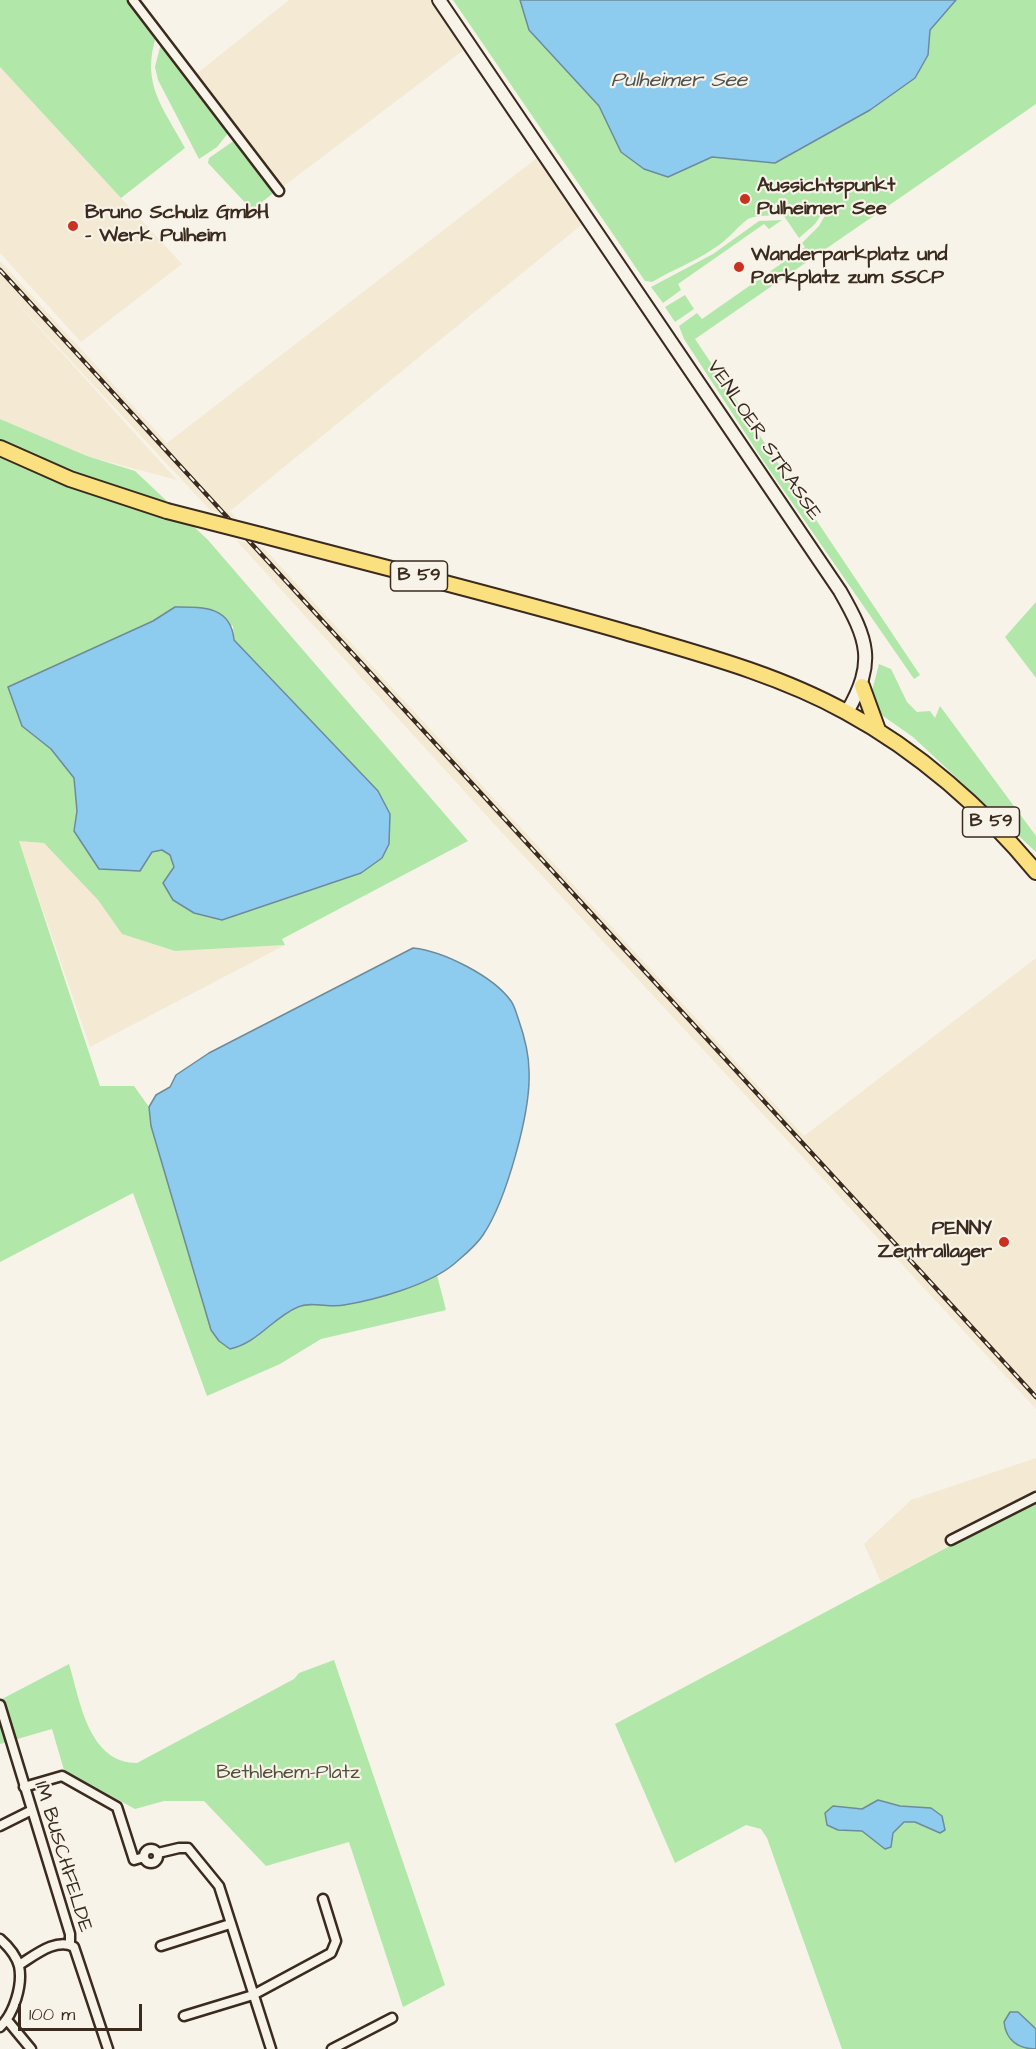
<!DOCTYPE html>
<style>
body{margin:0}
#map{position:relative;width:1036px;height:2049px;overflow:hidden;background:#f7f3e8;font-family:"Architects Daughter",sans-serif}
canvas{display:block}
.scale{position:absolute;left:18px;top:2004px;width:124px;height:27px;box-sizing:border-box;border:3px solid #3b2a1e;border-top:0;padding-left:8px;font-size:18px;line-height:21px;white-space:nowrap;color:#3b2a1e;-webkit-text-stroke:4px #f7f3e8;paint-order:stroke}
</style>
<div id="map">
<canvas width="1036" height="2049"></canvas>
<div class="scale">100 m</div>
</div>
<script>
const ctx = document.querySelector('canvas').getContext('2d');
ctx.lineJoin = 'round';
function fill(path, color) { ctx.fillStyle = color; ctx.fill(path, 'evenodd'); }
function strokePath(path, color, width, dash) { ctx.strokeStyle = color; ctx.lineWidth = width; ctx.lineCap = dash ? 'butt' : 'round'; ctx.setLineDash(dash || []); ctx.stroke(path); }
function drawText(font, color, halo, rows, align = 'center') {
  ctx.font = font + ' "Architects Daughter",sans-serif'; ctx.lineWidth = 4.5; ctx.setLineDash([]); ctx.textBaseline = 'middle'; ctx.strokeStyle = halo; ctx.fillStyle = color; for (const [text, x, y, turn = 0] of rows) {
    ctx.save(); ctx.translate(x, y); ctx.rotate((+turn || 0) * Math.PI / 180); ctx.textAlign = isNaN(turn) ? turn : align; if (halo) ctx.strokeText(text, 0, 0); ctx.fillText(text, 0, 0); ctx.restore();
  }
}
fill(new Path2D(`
 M289,0H431L465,49L280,189L195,75Z
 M0,67L182,264L81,342L0,253Z
 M537,158L544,162L585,222L230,511L237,519L210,510L3,288L177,480L87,456L0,419V261L167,443Z
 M236,540L263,547L804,1136L1036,958V1409L496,826Z
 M19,841L44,843L98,900L122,934L175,951L285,945L90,1047Z
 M1036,1458V1499L881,1582L864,1544L911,1500Z`), '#f4e9d3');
fill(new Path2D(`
 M0,0H127L156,36C141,85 163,107 185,148L121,198L0,67Z
 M453,0H520L530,30L599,106L621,152L668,177L712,157L775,163L870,110L915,78L928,55L930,30L956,0H1036V104L695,339L920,675L914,679L764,462L684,339L679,326L697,313L702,319L805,247L802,243L819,226L828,210L827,206L815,224L799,238L784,216C776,215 754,215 748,219C736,228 727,241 713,249C694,262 672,270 652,282L645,281Z
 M161,43L229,132L217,147L199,159L158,80L155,67Z
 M235,140L276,191L252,210L208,163L209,158Z
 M782,220L769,229L764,224L678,284L681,290L663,303L651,287L713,254L759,221Z
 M685,295L694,309L675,322L665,307Z
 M0,419L87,456L135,471L208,540L468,841L282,939L285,945L175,951L122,934L98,900L44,843L19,841L100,1086H134L149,1107L151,1126L211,1330L257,1337L268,1324L301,1306L342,1305L398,1290L437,1275L446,1310L321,1339L280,1364L207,1396L133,1193L0,1262ZM175,607L233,626L234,640L378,791L266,904L222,920L194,913L171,855L161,850L152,852L74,831L77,811L74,778L51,749L22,726L8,687L153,621Z
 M1036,602V678L1005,637Z
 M879,664L891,669L907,702L917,712L930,711L935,718L940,706L1036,836V852L913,737L876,711L871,695Z
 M1036,1500V2049H842L767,1838L761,1829L746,1825L675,1863L615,1724Z
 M334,1660L445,1985L403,2007L349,1842L266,1866L204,1801H164L135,1809L64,1770L52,1729L0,1744V1700L69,1664C80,1700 88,1763 137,1763L294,1679L299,1673Z`), '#b1e7a9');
const water = new Path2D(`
 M520,0H956L930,30L928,55L915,78L870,110L775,163L712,157L668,177L644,169L621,152L599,106L529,30Z
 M175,607C203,607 231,606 234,640L378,791L390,814L389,844L382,858L361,873L222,920L194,913L173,900L163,883L174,867L170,855L162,850L152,852L140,871L99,869L74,831L77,811L74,778L51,749L22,726L8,687L153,621Z
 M413,948C443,951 493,976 511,1001C514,1005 516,1012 518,1018C524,1035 529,1052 529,1071C531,1112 506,1201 483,1235C476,1246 463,1256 454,1264C429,1285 375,1300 344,1305C330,1308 311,1301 298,1307C272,1318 258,1343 230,1349L219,1341L211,1330L151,1126L149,1107L156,1095L170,1087L176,1075L209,1053Z
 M878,1800L900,1806L931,1808L942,1816L945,1830L940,1833L915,1822H904L893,1833L891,1847L885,1849L862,1831L838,1830L827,1825L825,1813L833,1806L862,1809Z
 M1010,2012H1018L1036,2029V2049C1019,2049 1006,2041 1004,2022Z`);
fill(water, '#8eccef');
strokePath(water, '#6d8b9b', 1.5);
const minor = new Path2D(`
 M133,0L279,191
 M951,1540L1036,1497
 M0,1705L70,1934V1945
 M24,1787L62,1776L117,1807L134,1860L144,1857
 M0,1826L32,1810
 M144 1856a7 7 0 1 1 14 0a7 7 0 1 1-14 0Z
 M158,1853L179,1848H188L219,1886L271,2049
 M0,1939C8,1946 16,1955 19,1966C23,1985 14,2014 0,2027
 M161,1946L230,1924
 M19,1965C34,1956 56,1937 74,1947L108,2049
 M184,2016L253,1995L331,1953L336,1941L323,1899
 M7,2020L31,2049
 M332,2049L392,2018`);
const secondary = new Path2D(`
 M439,0L840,591C868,640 876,662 847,712`);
const primary = new Path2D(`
 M0,448L70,479L167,511
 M261,535C382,567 504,597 625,632C700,654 777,674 846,712C918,751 984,809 1036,872
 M862,686L878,730`);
strokePath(minor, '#3b2a1e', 13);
strokePath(secondary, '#3b2a1e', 16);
strokePath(primary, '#3b2a1e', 18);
strokePath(minor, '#f7f3e8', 8);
strokePath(secondary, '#f7f3e8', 12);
strokePath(primary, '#fbe080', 14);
const rail = new Path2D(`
 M0,270L1036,1397`);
strokePath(rail, '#3b2a1e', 4.5);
strokePath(rail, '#f7f3e8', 2, [7]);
const primaryBridge = new Path2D(`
 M167,511L261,535`);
strokePath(primaryBridge, '#3b2a1e', 18, []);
strokePath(primaryBridge, '#fbe080', 14);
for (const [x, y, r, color] of [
 [745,199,6,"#c8321e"],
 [73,226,6,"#c8321e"],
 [739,267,6,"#c8321e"],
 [1004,1242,6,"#c8321e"]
]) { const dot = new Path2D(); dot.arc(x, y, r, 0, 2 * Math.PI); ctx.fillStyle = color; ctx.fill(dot); strokePath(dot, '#f7f3e8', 2); }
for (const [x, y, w] of [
 [419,576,57],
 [991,822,57]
]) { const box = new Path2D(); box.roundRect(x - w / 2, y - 15, w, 30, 4.5); ctx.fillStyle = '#f7f3e8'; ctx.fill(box); strokePath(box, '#3b2a1e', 1.5); }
drawText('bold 18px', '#3b2a1e', null, [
 ["B 59",419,576],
 ["B 59",991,822]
]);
drawText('bold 20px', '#3b2a1e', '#f7f3e8', [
 ["Aussichtspunkt",757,187],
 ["Pulheimer See",757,210],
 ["Bruno Schulz GmbH",85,214],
 ["- Werk Pulheim",85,237],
 ["Wanderparkplatz und",751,256],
 ["Parkplatz zum SSCP",751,279],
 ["PENNY",992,1230,"right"],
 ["Zentrallager",992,1253,"right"]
], 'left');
drawText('20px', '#3b2a1e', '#f7f3e8', [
 ["VENLOER STRASSE",763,441,56],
 ["IM BUSCHFELDE",62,1857,73]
]);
drawText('20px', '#53503a', '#f7f3e8', [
 ["Bethlehem-Platz",288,1774]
]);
drawText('italic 21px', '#505252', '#f7f3e8', [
 ["Pulheimer See",679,82]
]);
</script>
